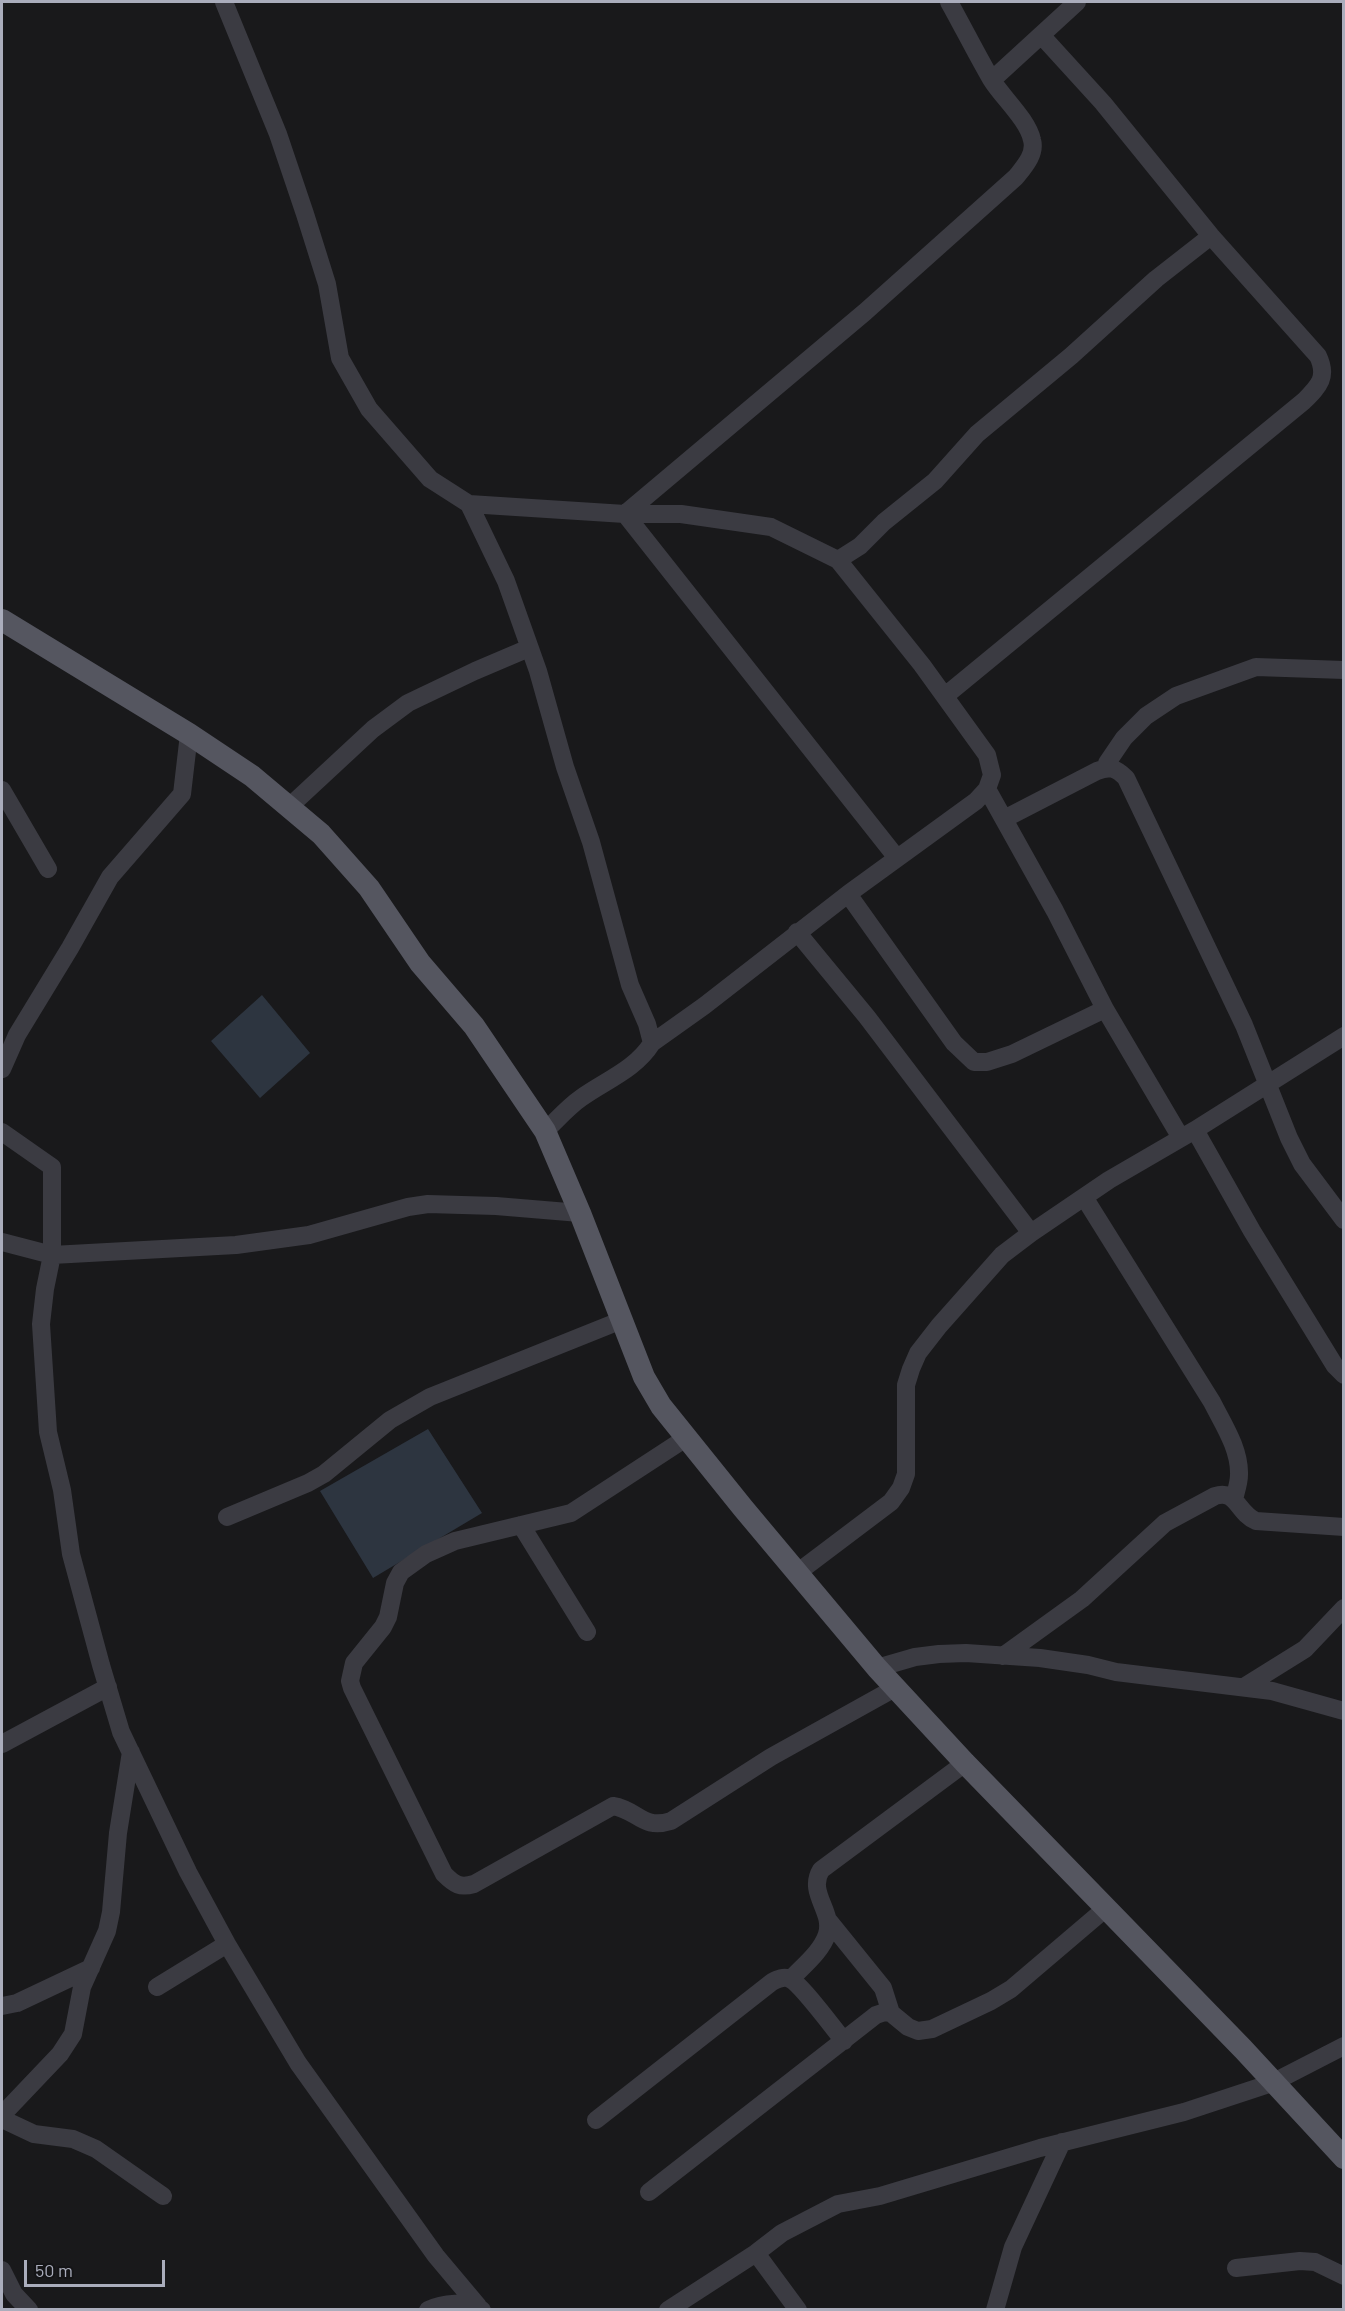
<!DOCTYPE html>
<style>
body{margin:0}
#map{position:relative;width:1345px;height:2311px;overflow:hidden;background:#19191b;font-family:Barlow,sans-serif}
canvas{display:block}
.frame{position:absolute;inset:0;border:3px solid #aaadbc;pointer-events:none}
.scale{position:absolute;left:24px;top:2260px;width:141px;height:27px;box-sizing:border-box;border:3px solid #aaadbc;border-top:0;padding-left:8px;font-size:18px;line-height:21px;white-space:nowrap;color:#aaadbc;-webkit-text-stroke:4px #141416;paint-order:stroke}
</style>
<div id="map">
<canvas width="1345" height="2311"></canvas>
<div class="frame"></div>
<div class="scale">50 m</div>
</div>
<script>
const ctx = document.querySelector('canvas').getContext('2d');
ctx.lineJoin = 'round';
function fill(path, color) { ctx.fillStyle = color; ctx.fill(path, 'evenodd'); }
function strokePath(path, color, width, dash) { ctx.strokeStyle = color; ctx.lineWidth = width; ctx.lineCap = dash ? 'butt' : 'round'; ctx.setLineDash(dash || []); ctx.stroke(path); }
fill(new Path2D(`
 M262,995L310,1053L260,1098L211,1041Z
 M428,1429L482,1513L373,1578L320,1491Z`), '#2d3540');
strokePath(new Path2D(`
 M224,2L278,134L305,214L327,284L340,358L369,409L430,479L469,504L506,581L538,671L565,767L591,842L630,985L647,1024L652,1043C635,1070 606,1080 581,1098C568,1107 557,1120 545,1131
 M992,80L1077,2
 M469,504L625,514H681L771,527L838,560L922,665L987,755L992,775L987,789L976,801L848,894L704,1006L652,1043
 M625,514L865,312L1016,177C1024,167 1036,154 1032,140C1028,120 1002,97 991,79C976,53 963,27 949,2
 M625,514L897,858
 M838,560L860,546L884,522L935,481L977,434L1071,356L1156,279L1211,236
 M945,696L1304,401C1319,386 1328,377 1318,356L1211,236L1103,103L1041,35
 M1108,767L1107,763L1124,738L1146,716L1176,696L1256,667L1344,670
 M987,789L1055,911L1105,1009L1181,1138
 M2,790L48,869
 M289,807L373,729L408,703L475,671L529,648
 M1004,819L1097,771C1110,766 1116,768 1126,778L1244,1025L1289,1138L1302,1164L1344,1220
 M848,894L954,1043L974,1062H987L1012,1054L1105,1009
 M797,932L867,1017L1031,1233
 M2,1069L17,1035L70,948L110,877L182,794L189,734
 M1195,1130L1252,1231L1335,1366L1344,1375
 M2,1132L52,1167V1255L45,1289L41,1324L48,1432L62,1490L71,1554L101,1665L121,1732L188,1872L227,1944L298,2063L436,2256L478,2306
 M1084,1197L1212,1402C1223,1424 1240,1449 1239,1475C1239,1483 1236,1491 1234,1499
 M2,1242L52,1255L236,1245L309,1235L408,1207L428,1204L496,1206L580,1213
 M686,1438L571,1513L455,1541L426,1554L401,1572L395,1583L388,1617L383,1627L354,1663L350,1681L352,1688L444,1874C455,1885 460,1888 474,1884L613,1806C638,1810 642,1830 671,1821L771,1757L895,1688
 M227,1517L308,1483L324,1474L390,1420L430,1397L622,1320
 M521,1525L587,1632
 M797,1573L891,1502L901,1488L906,1474V1385L911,1369L918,1353L939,1326L1002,1255L1031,1233L1109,1180L1195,1130L1344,1036
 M1003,1656L1082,1599L1165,1523L1215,1496C1237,1489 1237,1513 1256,1521L1344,1527
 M877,1668L915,1657L939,1654L966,1653L1040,1658L1088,1665L1116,1672L1272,1691L1344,1711
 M1244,1687L1305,1649L1344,1608
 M2,1744L108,1687
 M828,1920L883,1988L891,2013
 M791,1979C803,1966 822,1951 827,1934C834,1911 807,1893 821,1870L965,1763
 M157,1987L227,1944
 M2,2006L17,2003L91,1968
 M2,2115L60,2054L73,2034L82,1987L107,1931L111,1912L118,1833L131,1752
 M2,2119L34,2134L73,2139L96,2149L163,2196
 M596,2120L772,1982C778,1979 784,1976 790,1979C801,1984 834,2029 844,2041
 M649,2192L876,2015L885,2012L891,2013L908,2027L918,2031L932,2029L991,2001L1011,1989L1105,1909
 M756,2253L798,2310
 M1236,2268L1300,2261L1315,2262L1344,2276
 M2,2270L14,2294L29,2310
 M428,2310C442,2303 468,2300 482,2310
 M668,2310L756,2253L782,2233L838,2204L880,2196L1040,2148L1184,2112L1272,2083L1344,2046
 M995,2310L1013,2247L1062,2142`), '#3b3b42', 18);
strokePath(new Path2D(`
 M2,620L189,734L252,776L321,834L369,888L420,963L474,1026L545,1131L580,1213L644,1377L661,1406L743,1508L877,1668L965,1763L1243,2049L1344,2158`), '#555660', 22);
</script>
